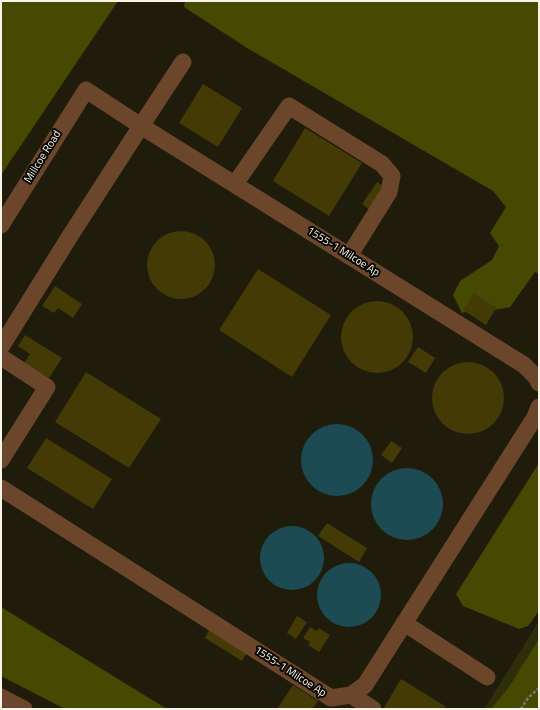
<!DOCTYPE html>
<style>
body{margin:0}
#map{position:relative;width:540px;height:710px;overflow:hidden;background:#1f1c0b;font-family:"Titillium Web",sans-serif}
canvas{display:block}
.frame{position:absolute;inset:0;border:2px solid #f7f5ea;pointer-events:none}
</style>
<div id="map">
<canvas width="540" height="710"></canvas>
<div class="frame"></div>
</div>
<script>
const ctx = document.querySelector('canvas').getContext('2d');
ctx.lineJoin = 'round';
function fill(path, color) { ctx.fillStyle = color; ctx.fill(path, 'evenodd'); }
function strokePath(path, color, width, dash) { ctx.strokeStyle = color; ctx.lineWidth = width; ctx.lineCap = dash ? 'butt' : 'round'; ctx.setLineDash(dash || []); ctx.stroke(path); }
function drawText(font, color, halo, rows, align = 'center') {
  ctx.font = font + ' "Titillium Web",sans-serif'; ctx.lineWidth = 4; ctx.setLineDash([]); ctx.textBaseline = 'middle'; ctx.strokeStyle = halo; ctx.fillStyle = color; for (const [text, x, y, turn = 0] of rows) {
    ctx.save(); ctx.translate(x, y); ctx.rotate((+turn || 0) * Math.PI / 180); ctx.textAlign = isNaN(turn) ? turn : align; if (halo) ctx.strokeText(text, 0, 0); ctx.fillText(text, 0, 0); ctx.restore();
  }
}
fill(new Path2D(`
 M539,621V709H484Z`), '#2d2f0a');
fill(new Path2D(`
 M1,1H118L1,175Z
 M185,1H539V274L535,272L510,307L489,311L477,308L462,313L453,295L460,281L492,260L499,246L490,233L506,207L493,191L247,48L184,7Z
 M539,463V611L528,626L519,629L463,606L456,594Z
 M1,607L167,709H65L1,676Z
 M539,639V709H491L509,687Z`), '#464902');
fill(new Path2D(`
 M301 460a36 36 0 1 1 72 0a36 36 0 1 1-72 0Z
 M371 504a36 36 0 1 1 72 0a36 36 0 1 1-72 0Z
 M260 558a32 32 0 1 1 64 0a32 32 0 1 1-64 0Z
 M317 595a32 32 0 1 1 64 0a32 32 0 1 1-64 0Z`), '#1d4b53');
fill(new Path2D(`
 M203,84L242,108L218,147L179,123Z
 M305,128L362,163L329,216L273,181Z
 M377,182L385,187L370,210L362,204Z
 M147 265a34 34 0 1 1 68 0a34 34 0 1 1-68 0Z
 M258,269L331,315L292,377L219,330Z
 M55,286L82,304L73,318L58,308L54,313L42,306Z
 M474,293L496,308L486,325L463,310Z
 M341 337a36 36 0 1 1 72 0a36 36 0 1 1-72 0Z
 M25,335L62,358L49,378L24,363L30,354L18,346Z
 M418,347L435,358L426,373L408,362Z
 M432 398a36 36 0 1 1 72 0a36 36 0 1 1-72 0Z
 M86,372L161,419L129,468L55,422Z
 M46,438L112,479L93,509L27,468Z
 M391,441L402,448L392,463L381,455Z
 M327,523L367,548L359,562L318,536Z
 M297,616L307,622L296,639L287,633Z
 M310,627L317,631L319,628L330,635L319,652L308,645L310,642L303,638Z
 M210,628L248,651L242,661L205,638Z
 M401,679L445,706L443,709H383Z
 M293,685L318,701L312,709H277Z`), '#433a05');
strokePath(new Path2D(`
 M521,709L528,698L539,688`), '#7c796b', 2.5, [3, 2]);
strokePath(new Path2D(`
 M235,184L289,106L382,164L392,176L389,192L349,256
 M1,225L86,90L141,126L183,62
 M1,347L70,236L141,126L524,365L536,377L539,383
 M1,357L47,387L1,460
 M1,488L331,698L351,695L365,685L535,417L539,407
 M404,623L487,677
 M351,695L373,709
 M1,697L24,709`), '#6b462a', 17);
drawText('11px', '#f7f5ea', '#080702', [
 ["Millcoe Road",43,157,-58],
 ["1555-1 Milcoe Ap",343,252,32],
 ["1555-1 Milcoe Ap",290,672,33]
]);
</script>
